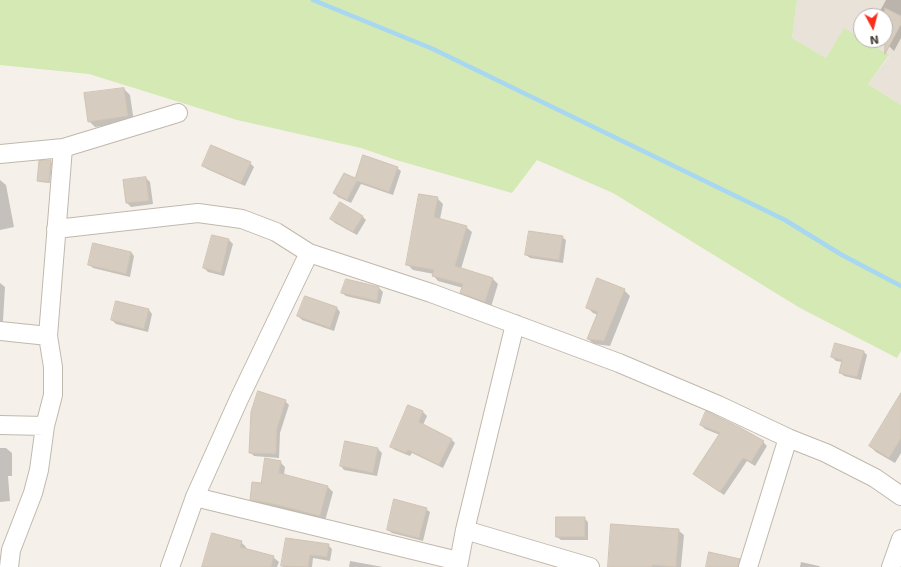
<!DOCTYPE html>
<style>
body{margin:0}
#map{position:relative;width:901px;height:567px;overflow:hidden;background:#f5f1ea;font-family:"DejaVu Sans",sans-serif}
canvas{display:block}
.north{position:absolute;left:853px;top:8px;width:40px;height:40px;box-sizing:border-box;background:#fff;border:1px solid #b6b3af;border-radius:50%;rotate:173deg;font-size:11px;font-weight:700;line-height:16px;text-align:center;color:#494138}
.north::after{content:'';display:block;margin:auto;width:14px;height:18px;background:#f92f1c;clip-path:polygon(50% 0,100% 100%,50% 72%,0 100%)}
</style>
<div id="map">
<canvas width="901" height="567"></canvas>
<div class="north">N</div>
</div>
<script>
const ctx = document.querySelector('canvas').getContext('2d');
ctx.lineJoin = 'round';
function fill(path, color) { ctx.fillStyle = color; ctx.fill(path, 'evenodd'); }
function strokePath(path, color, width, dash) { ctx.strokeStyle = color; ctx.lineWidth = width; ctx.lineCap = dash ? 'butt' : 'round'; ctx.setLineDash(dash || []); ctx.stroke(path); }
fill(new Path2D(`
 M797,0H901V105L868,84L889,56L863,40H885V16H861V39L844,29L826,58L792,38Z`), '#e9e2d8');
fill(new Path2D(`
 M0,0H797L792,38L826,58L844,28L861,39V40H863L889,55L868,84L901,105V351L897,358L800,308L613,193L537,160L512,193L396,160L361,148L237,120L89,74L0,65Z`), '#d4e9b3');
fill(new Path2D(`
 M886,0H901V38L894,51L883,40H885V16H877Z
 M124,89L130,95L134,122L95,127L89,121Z
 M50,161L52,163L50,183L40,182L38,181Z
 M250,163L254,167L245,186L207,169L203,165Z
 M397,168L401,171L393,195L361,184L351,203L338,197L334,193L355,180Z
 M146,178L150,182L153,204L131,207L127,203L124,181Z
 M0,180L6,185L14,227L0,230Z
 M437,198L443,204L440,219L466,227L472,232L461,269L493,279L498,284L491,307L467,298L461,292L463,288L438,281L433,275L434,274L413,270L408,265Z
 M362,216L366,220L357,235L335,223L331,219Z
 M213,236L229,240L233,244L224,276L208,272L204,268Z
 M562,237L566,240L563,263L530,258L526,255Z
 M131,252L134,256L130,277L93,268L89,264Z
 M346,280L379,288L383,292L380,304L346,296L342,293Z
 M0,283L5,287L3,321H0Z
 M624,290L630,296L610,346L594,344L588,339L598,315L593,313L587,307Z
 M305,297L337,308L340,312L334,331L302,320L298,316Z
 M149,310L152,314L148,332L116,324L112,320Z
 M864,352L867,355L861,380L844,376L840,372L843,362L836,361L832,357Z
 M901,395V453L895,463L876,452L870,446Z
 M285,401L289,405L280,433L279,458L254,456L250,452Z
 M408,406L423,412L427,416L423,425L452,440L455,443L443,468L412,453L410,456L395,450L391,447Z
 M701,425L763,442L767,446L755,466L747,461L724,495L694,474L720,435L705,429Z
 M0,448H6L12,453V476H8L10,501L0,502Z
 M378,449L382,453L377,476L344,470L341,466Z
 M280,462L285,467L284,475L328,487L333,492L325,521L256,504L251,499Z
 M426,509L430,512L423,541L392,533L388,530Z
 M584,518L588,522V540H561L557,537Z
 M678,530L684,535L681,567H609Z
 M241,542L246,547V550L273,557L279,562L277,567H203Z
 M328,545L332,549L330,561L313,558L312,567H284L282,566Z
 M350,561L383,567H349Z
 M801,562L819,566L820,567H800Z`), '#0003');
strokePath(new Path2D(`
 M313,0L433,49L785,220L842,255L901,286`), '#a7d7f1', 4.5);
const building = new Path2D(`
 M885,8L901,16V24L885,54Z
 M124,88L128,116L88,122L84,93Z
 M211,145L251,162L241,183L202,166Z
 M363,155L398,167L389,192L357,181L347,200L333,193L344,173L355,178Z
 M49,160H51L49,182L37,181L39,161Z
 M146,177L149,201L126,203L123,180Z
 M419,194L438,197L434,217L467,226L455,266L493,278L485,302L460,293L463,284L432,276L434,270L406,265Z
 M340,202L363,216L353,232L330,219Z
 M529,231L563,236L559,260L525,255Z
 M212,235L229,239L221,273L203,268Z
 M93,243L131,252L126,274L88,265Z
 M597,278L625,289L604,341L587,339L598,312L586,308Z
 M346,279L379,287L377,301L341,293Z
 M305,296L337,307L330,328L297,316Z
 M116,301L149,309L144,329L111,320Z
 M835,343L864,351L857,377L839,373L842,360L831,357Z
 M258,391L286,400L277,429L276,454L249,453L251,412Z
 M901,393V438L889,458L869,446Z
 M408,405L423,411L419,422L452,439L439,465L408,450L406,453L390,447Z
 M706,411L739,427L764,441L751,462L743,458L720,492L693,474L720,433L700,425Z
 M345,441L378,448L373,473L340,466Z
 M265,458L281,461L279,473L328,486L320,516L273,504L250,500L252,482L261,483Z
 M394,499L427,508L419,538L387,530Z
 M556,517H585V537H556Z
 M611,524L679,529L676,567L652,565V567H608Z
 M212,533L242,541L240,547L274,556L271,567H202Z
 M286,538L329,544L327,557L310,555L308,567L281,566Z
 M709,552L740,559L738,567H706Z`);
fill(building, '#d6ccbf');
strokePath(building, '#d1c3b2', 1);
const street = new Path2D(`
 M0,154L63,148L178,113
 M56,229L198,213L242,219L276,232L309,253L431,293L619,363L718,405L788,438L826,453L875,478L901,496
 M0,331L48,336
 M0,425L45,426
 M195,497L458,561
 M465,530L590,567
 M9,567L11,550L33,493L39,470L45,426L53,395V367L48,336L63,148
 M170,567L195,497L239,399L309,253
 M458,567L465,530L515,324
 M748,567L788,438
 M891,567L901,539`);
strokePath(street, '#c0b8ac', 20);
strokePath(street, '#fff', 18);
</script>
